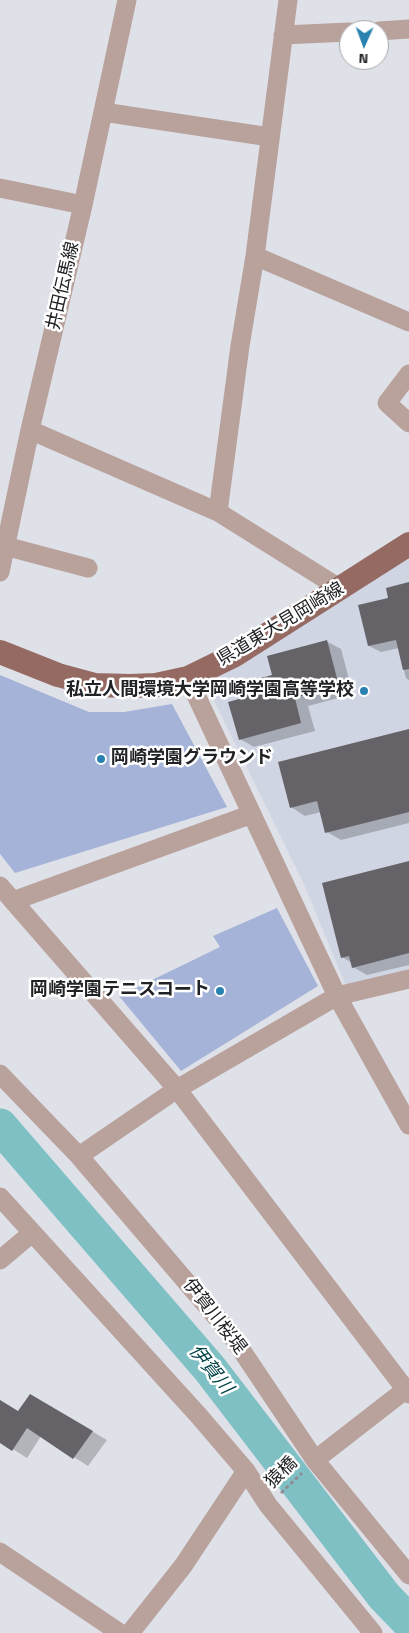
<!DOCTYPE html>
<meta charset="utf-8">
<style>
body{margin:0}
#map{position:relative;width:409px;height:1633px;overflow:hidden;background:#dfe1e9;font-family:"Titillium Web",sans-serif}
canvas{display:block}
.north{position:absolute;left:339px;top:20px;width:50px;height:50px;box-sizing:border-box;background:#fff;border:1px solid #a6a7a8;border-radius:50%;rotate:182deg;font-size:14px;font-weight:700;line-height:20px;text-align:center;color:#212225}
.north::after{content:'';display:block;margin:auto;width:18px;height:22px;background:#2981af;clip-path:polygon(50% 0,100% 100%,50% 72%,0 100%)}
</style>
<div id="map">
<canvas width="409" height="1633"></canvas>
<div class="north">N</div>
</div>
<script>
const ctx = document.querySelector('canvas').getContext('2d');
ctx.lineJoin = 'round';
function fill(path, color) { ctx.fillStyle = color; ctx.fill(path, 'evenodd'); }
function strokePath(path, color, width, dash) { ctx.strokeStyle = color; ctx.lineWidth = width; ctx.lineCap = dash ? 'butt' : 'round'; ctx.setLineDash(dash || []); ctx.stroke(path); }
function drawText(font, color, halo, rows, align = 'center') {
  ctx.font = font + ' "Titillium Web","Noto Sans JP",sans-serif'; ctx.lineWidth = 5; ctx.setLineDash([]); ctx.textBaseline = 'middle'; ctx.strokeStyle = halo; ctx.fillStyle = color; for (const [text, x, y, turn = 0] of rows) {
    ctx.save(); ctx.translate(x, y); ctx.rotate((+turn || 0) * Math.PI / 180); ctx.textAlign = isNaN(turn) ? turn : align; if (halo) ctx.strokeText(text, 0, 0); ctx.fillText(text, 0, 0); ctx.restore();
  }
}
fill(new Path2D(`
 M409,555V973L346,986L303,882L203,678Z`), '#cfd5e3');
fill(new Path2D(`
 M0,675L89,712H124L172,704L227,807L15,873L0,854Z
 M277,908L318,986L181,1071L119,996L220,947L213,936Z`), '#a6b3d8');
fill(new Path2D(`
 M409,583V680L406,678L399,648L381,652L369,646L390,599Z
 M326,641L341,649L353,694L308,706L315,731L254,747L240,739L248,698L274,676Z
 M409,730V823L341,840L327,832L321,812L305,816L291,807Z
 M409,862V965L367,975L353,967L352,963L342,957Z
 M30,1395L107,1440L88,1466L41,1436L27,1458L0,1441V1400L18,1412Z`), '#0003');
strokePath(new Path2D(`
 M0,1126L210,1369L384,1596L409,1622`), '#7fc0c5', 35);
fill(new Path2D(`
 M409,582V669L403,670L396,640L368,646L358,605L388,598L386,588Z
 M327,640L339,686L295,698L301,723L239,740L228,702L246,697L243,683L272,675L267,656Z
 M409,729V812L325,833L317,801L290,808L278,762Z
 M409,861V953L352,968L349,956L341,958L322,883Z
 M30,1394L93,1431L73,1459L27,1428L12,1451L0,1443V1400L18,1411Z`), '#656268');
strokePath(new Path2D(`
 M281,1493L302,1473`), '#8d8e94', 3, [4, 2.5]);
strokePath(new Path2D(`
 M379,31L409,29
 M283,35L349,32
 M103,112L270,137
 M0,188L83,205
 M255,256L409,322
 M409,374L387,403L409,423
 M30,430L218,512L341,589
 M218,512L240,346L255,256L288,0
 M5,546L88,568
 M0,572L30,430L83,205L127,0
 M188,678L337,996L409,1125
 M0,886L177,1089L409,1394
 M13,901L252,814
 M0,1074L79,1156L230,1333L315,1460L409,1575
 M79,1156L177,1089L337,996L409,979
 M0,1197L199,1416L246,1471L268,1505L373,1633
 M0,1260L32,1233
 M315,1460L409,1387
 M0,1552L120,1633
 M130,1633L183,1566L246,1471`), '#b9a19c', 19);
strokePath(new Path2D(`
 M0,652L58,675L95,685L130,686L156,685L188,678L235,655L409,544`), '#956a62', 24);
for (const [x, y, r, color] of [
 [364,691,5,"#2981af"],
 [101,759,5,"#2981af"],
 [220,991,5,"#2981af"]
]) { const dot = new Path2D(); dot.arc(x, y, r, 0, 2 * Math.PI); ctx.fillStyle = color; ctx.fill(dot); strokePath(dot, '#fff', 2); }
drawText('18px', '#212225', '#fff', [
 ["井田伝馬線",64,286,-77],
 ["県道東大見岡崎線",281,625,-31],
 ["伊賀川桜堤",214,1317,52],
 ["猿橋",282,1473,-44]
]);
drawText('bold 18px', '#212225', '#fff', [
 ["私立人間環境大学岡崎学園高等学校",354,691],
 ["岡崎学園グラウンド",111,759,"left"],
 ["岡崎学園テニスコート",210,991]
], 'right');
drawText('italic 19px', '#034247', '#fff', [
 ["伊賀川",210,1370,51]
]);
</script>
